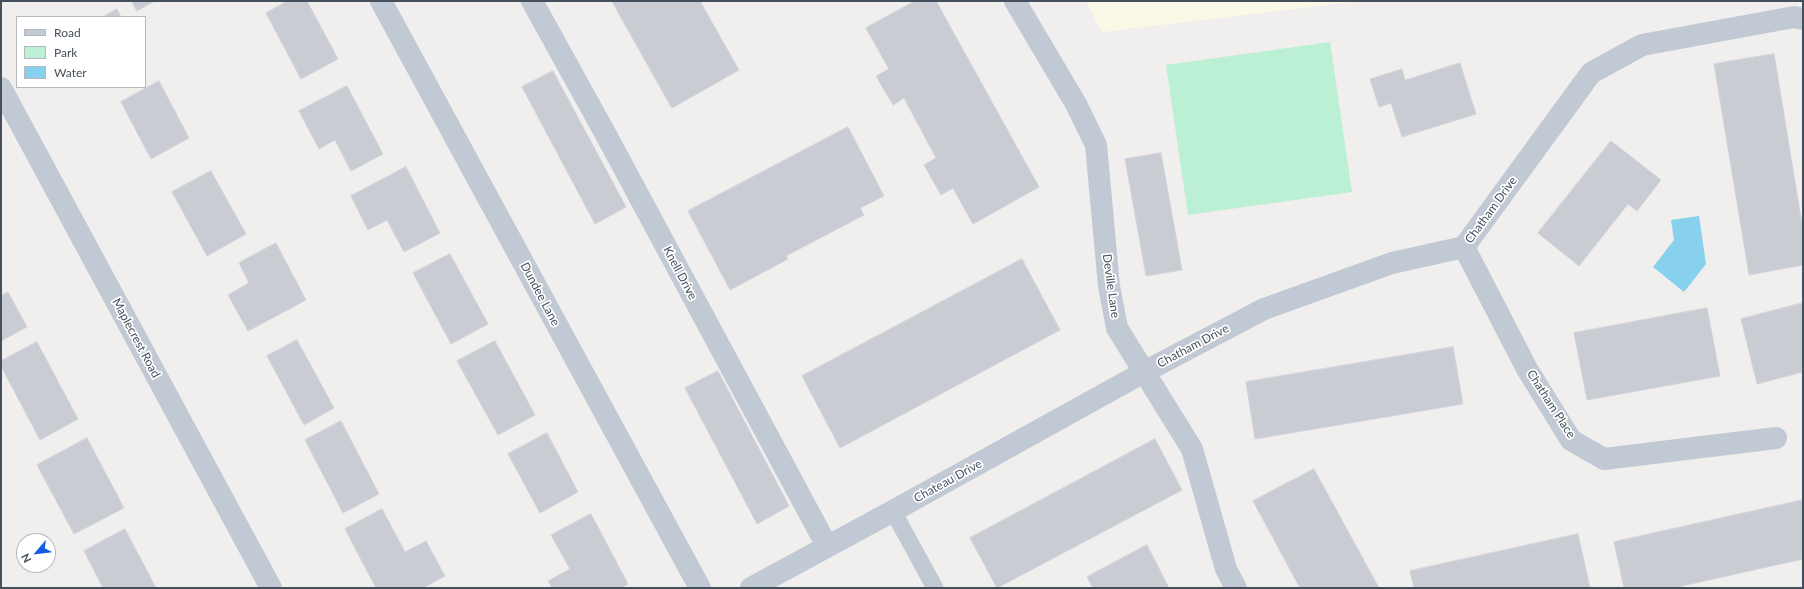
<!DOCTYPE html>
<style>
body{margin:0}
#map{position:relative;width:1804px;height:589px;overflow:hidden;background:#f1eeee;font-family:Lato,sans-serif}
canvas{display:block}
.frame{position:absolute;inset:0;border:2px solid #46505c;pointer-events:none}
.legend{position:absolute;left:16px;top:16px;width:130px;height:72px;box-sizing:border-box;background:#fff;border:1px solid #b5b9be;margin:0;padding:5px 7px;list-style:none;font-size:12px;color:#46505c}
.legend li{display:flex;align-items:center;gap:8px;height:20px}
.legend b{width:20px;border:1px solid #b5b9be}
.north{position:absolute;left:16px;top:533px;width:40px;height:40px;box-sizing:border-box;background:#fff;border:1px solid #b5b9be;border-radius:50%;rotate:242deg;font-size:11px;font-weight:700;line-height:16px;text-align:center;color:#46505c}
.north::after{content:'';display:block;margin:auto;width:14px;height:18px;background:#155ee4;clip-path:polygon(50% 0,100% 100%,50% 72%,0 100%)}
</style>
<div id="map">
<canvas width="1804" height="589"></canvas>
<div class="frame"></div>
<ul class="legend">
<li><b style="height:5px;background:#c1c9d4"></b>Road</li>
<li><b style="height:11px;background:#bbf0d4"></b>Park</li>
<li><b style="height:11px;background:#87d0ee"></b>Water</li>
</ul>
<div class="north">N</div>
</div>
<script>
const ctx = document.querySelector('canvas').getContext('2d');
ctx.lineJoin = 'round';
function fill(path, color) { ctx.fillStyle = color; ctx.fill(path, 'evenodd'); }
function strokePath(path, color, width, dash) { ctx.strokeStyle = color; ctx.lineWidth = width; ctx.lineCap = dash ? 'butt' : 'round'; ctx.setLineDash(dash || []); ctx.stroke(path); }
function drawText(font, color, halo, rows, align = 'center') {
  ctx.font = font + ' Lato,sans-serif'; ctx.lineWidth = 3.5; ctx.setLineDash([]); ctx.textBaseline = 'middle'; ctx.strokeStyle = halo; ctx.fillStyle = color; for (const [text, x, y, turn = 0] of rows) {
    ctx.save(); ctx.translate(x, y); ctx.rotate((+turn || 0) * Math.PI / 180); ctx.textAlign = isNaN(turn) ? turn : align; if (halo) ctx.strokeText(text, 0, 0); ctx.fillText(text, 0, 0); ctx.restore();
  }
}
fill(new Path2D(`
 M1086,1H1360L1102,32Z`), '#fcf8e6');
fill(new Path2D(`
 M1330,42L1352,192L1188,215L1166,65Z`), '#bbf0d4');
fill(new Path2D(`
 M1699,216L1706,264L1684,292L1653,267L1674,240L1671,220Z`), '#87d0ee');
const building = new Path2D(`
 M132,1H155L137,11Z
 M288,1H307L338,59L301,79L266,13Z
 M612,1H700L739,70L672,108Z
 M915,1H936L1039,187L973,224L953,188L941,195L924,165L936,158L904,98L893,105L876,76L889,69L866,28Z
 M117,9L121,17H103Z
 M1774,54L1803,230V265L1749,275L1714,64Z
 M1460,63L1476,114L1402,137L1391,103L1379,107L1370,79L1402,69L1405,80Z
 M553,71L626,207L595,224L522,87Z
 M159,81L189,138L151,159L121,102Z
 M347,86L383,154L351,171L335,140L319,149L299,111Z
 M848,127L884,196L860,208L864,215L786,256L788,259L730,290L688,211Z
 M1611,141L1661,180L1637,211L1628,204L1579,266L1538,233Z
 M1161,153L1182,270L1146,276L1125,159Z
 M406,167L440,233L404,252L387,220L368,230L351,196Z
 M211,171L246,234L207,256L172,192Z
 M276,243L306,300L248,331L228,295L249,283L239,263Z
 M450,254L488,324L451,344L413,273Z
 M1022,259L1060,330L840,448L802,376Z
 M8,292L27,327L1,341V296Z
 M1803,303V372L1757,384L1741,319Z
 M1707,308L1720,376L1587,400L1574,333Z
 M297,340L334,408L304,425L267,356Z
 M495,341L535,415L498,435L457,361Z
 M37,342L78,419L40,440L1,366V361Z
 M1453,347L1463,404L1255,439L1246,382Z
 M718,371L789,506L757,524L685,388Z
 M341,421L379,494L343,513L305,440Z
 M547,433L578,492L540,513L508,454Z
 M87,438L124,508L74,534L37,465Z
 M1155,439L1182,490L997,588L970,538Z
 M1314,469L1379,588H1300L1253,501Z
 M1803,500V559L1673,588H1624L1614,542Z
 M382,509L405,552L426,541L445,576L423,588H376L345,529Z
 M591,514L628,584L621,588H552L548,581L570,569L551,535Z
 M125,529L156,588H103L84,551Z
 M1578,534L1590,588H1414L1410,571Z
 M1147,545L1169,588H1093L1087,577Z`);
fill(building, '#caccd4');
strokePath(building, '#d2d3da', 1);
strokePath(new Path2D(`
 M893,511L935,588`), '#c1c9d4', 17);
strokePath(new Path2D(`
 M381,1L700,588
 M532,1L605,133L827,546
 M1015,1L1076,104L1096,145L1109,286L1117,328L1192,449L1226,569L1236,588
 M1,88L271,588
 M1464,247L1527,369L1571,440L1604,459L1776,438
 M751,588L893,511L1144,372L1264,309L1392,263L1464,247L1591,73L1642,45L1794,17L1803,19`), '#c1c9d4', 22);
drawText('12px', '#46505c', '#fff', [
 ["Chatham Drive",1491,210,-54],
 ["Knell Drive",680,273,62],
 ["Deville Lane",1111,286,82],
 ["Dundee Lane",540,294,62],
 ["Maplecrest Road",136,338,62],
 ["Chatham Drive",1193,346,-28],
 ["Chatham Place",1551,404,57],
 ["Chateau Drive",948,481,-29]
]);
</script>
